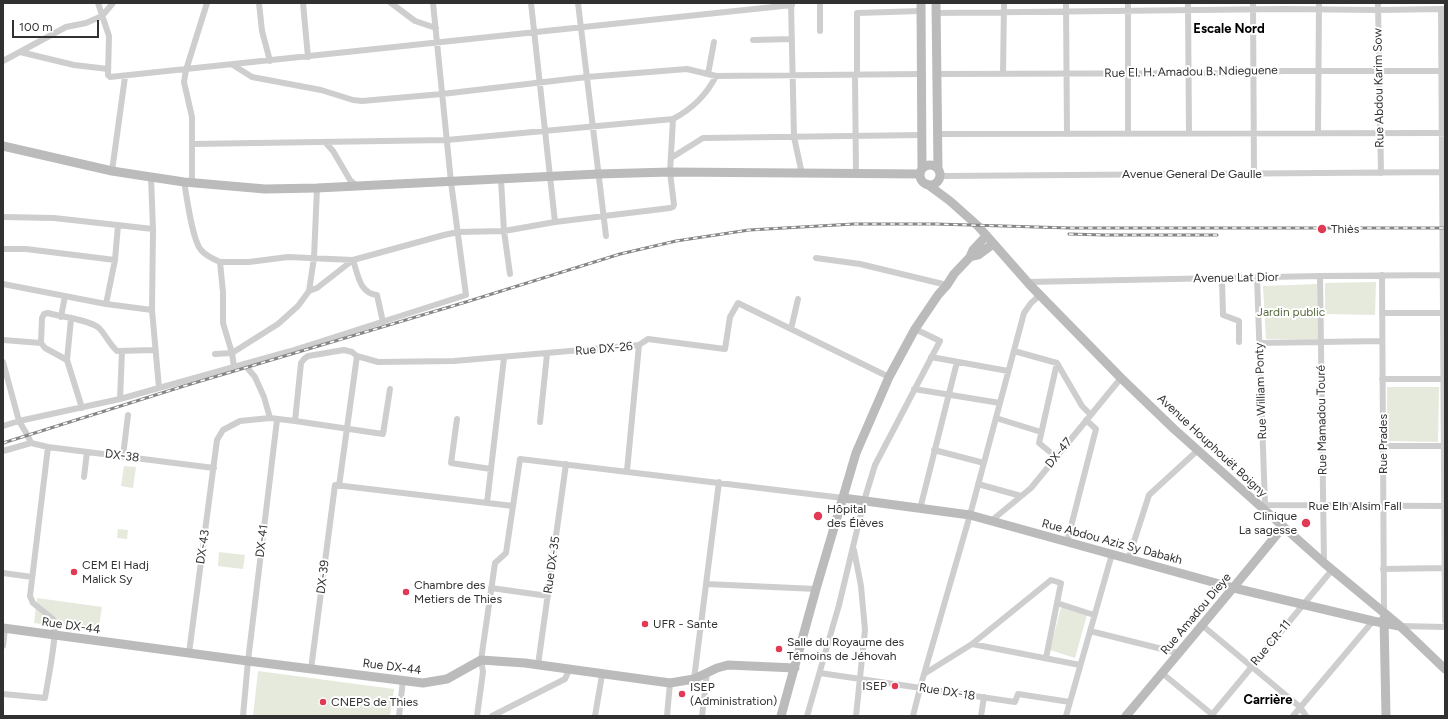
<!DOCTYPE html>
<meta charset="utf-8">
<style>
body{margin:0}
#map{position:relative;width:1448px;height:719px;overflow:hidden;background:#fff;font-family:Figtree,sans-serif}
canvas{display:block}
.frame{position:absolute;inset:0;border:4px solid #313131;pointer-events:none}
.scale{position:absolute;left:12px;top:20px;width:87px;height:18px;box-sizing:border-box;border:2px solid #313131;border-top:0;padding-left:5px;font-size:12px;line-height:14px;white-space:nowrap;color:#313131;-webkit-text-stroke:3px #fff;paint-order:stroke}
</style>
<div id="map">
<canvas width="1448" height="719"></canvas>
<div class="frame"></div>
<div class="scale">100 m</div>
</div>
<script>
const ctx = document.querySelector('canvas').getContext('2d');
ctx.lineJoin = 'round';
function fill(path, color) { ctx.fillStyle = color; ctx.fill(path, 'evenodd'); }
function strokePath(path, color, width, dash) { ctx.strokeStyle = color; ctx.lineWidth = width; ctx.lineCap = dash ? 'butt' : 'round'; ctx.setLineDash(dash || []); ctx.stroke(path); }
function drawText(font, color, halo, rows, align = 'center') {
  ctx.font = font + ' Figtree,sans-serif'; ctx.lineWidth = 4; ctx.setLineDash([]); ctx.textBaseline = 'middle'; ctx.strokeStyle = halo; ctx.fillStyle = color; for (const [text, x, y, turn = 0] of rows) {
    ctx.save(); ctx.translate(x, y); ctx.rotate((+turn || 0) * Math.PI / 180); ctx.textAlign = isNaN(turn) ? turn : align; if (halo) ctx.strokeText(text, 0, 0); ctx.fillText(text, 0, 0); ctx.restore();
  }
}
fill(new Path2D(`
 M1376,282L1375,315L1325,314V283Z
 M1317,284L1318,339H1266L1263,286Z
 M1387,387H1439L1438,442L1387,441Z
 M124,466L136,467L133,488L121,486Z
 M118,529L128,530L127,539L117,538Z
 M219,552L245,555L243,569L218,566Z
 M37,598L102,607L98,632L34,623Z
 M1061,607L1087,615L1075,658L1050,650Z
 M258,671L394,689L390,716H253Z`), '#e5eadd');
strokePath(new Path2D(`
 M98,3L109,36L108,75L110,77L792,5
 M259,3L262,31L270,61
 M303,3L308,57
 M391,3L415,21L436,28
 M531,3L555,222
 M578,3L606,236
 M791,3L794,137L802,174
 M820,3V31
 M1066,3L1067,134
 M1128,3V134
 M1188,3L1189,134
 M1253,3L1254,174
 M1378,3L1381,173
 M1441,9L1445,621
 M936,13L1284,9L1378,10L1443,9
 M753,40L792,39
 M20,52L74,65L108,69
 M3,61L66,27L86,23L102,16L113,3
 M233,65L252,77L321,90L353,100L362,101L442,94L587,77L687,69L716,76L922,74
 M708,74L714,42
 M857,74V13L921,11
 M936,74L1254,73L1283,71H1445
 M1003,74L1004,3
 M855,75L856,174
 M1318,133L1319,3
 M937,134L1445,133
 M325,142L333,151L350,180L357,186
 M192,144L447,140L673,119C692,109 706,96 716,76
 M671,158L703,138L922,135
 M112,171L125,77
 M940,174L945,176L1445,172
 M151,177L153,229L152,310L159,388
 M501,180L504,231L510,274
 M184,182C187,197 192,240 201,250C206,256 213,259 220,262L223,292V323L232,353L215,354
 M192,183V117L184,82L186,70L207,3
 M3,217L54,218L153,229
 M3,249H26L115,260
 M816,258L860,264L947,285
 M353,260C358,274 359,293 377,295L383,322
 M220,262H249L288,257L353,260L444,235L458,232L504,231L555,222L670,208L673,207L674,205L670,172L673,119
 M1382,275L1384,613
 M1320,276L1324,563
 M1257,277L1265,505
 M1222,278L1223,315L1239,321V342
 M1027,282L1320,276L1445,275
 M3,284L106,304L152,310
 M309,291L317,288L353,260
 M106,304L115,260L118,225
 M1382,313H1445
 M61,317L65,296
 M791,329L798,299
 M3,340L41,343
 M1259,343L1382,341
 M1014,351L1057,363L1082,406L1091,415
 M931,357L1008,371
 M67,360L71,319
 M3,362L19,421L28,436L31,443
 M244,364L255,377L264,397L270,418
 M234,367L232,353L278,324L298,306L309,291L314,258L317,188
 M1382,379H1445
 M914,389L1000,403
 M120,399L122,351
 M82,408L67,360L45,348L41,343L42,318L44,314L48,313C62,317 90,320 99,328C106,335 109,344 117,351L155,350
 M996,418L1041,432
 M457,419L451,463L491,469
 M295,421L301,363L304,359L308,356L344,350L352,352L357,356L378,362L454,361L639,345L648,339L725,349L730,317L738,303L889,377
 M540,422L547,354
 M3,426L19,421L120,399L159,388L291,351L466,295L451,182L433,3
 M31,443L48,447L214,468
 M1383,446H1445
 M934,450L984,463
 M3,451L31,443
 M123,456L128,415
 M1056,457L1039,443L1057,363
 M627,471L639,345
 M84,477L87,452
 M978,484L1021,496
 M339,486L357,356
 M487,503L504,358
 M1265,505L1445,506
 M920,509L957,362
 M991,521L1031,488L1121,378
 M1067,542L1096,429L1086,420
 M854,550L861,586L865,630L856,716
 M1128,560L1149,495L1198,450
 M1383,569L1445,568
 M3,573L32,577
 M706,584L816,589
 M491,588L548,596
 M1057,603L1094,615
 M1203,626L1300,707L1306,716
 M1400,626L1445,627
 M1090,631L1178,653
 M972,644L1080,665
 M3,646L5,629
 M189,653L217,440L223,430L240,421L270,418L295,421L383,434L390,389
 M538,665L566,464
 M311,669L335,485L513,506
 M820,673L1015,702L1018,694L1070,702
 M1162,673L1214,716
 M924,674L972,644L1051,580L1061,583L1046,658
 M694,679L719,482
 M3,694L45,698C47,684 59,629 53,619L33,603L30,596L48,447
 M243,716L248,661L277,420
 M399,716L403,680
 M477,716L483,672L481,660L495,563L506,553L520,459L843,498
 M492,716L565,679L569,670
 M595,716L602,675
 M667,716L670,683
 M702,716L707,673
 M807,716L839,605L864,501L875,465L940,341L915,329
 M913,716L920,688L970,515L1024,313L1031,303L1040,295
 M981,716L984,697
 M1066,716L1112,554
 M1211,716L1332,570
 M1293,716L1373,621`), '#cecece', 6);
strokePath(new Path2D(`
 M921,3L922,169
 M936,3L938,169
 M3,146L112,171L151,177L184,182L265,189L317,188L598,174L670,172L920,174
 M920 175a10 10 0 1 1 20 0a10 10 0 1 1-20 0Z
 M927,184L950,201L978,226L1030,285L1121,378L1174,429L1324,563L1400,626L1445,669
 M970,257L978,255L993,244
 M843,498L970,515L1234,588L1373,621L1399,626
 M1384,618L1386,716
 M3,628L248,661L423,683L447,679L481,660L525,663L670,683L694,679L717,668L728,665L795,668
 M781,716L816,589L856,453L889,377L915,329L938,295L947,285L954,274L970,257L973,250L986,236
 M1126,716C1179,653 1231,591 1283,527`), '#bbb', 9);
const rail = new Path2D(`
 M1069,234L1104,235H1217
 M3,443L184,386L466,302L620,254L676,241L749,230L854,224H936L1070,228H1445`);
strokePath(rail, '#868686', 3);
strokePath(rail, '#fff', 1.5, [4.5]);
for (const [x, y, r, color] of [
 [1322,229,5,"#e13a54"],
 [818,516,5,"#e13a54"],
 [1306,523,5,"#e13a54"],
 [74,572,4,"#e13a54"],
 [406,592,4,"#e13a54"],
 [645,624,4,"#e13a54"],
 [779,649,4,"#e13a54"],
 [895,686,4,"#e13a54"],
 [682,694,4,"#e13a54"],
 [323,702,4,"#e13a54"]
]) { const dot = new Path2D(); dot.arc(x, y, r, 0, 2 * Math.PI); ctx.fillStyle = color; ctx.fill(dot); strokePath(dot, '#fff', 1.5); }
drawText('12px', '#313131', '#fff', [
 ["Rue El. H. Amadou B. Ndieguene",1191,72,-1],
 ["Rue Abdou Karim Sow",1379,88,-91],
 ["Avenue General De Gaulle",1192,174],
 ["Avenue Lat Dior",1236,278,-1],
 ["Rue DX-26",604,349,-5],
 ["Rue William Ponty",1261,391,-92],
 ["Rue Mamadou Touré",1322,420,-91],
 ["Rue Prades",1383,444,-90],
 ["Avenue Houphouët Boigny",1212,446,43],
 ["DX-47",1059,453,-51],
 ["DX-38",122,456,7],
 ["Rue Elh Alsim Fall",1355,506],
 ["DX-41",262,541,-83],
 ["Rue Abdou Aziz Sy Dabakh",1112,542,15],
 ["DX-43",203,547,-82],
 ["Rue DX-35",552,565,-82],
 ["DX-39",323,577,-83],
 ["Rue Amadou Dieye",1196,614,-50],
 ["Rue DX-44",71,626,8],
 ["Rue CR-11",1271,643,-50],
 ["Rue DX-44",392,667,7],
 ["Rue DX-18",947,692,9]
]);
drawText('12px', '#313131', '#fff', [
 ["Thiès",1331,229],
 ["Hôpital",827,509],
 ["des Élèves",827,523],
 ["Clinique",1297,516,"right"],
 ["La sagesse",1297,530,"right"],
 ["CEM El Hadj",82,565],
 ["Malick Sy",82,579],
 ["Chambre des",414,585],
 ["Metiers de Thies",414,599],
 ["UFR - Sante",653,624],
 ["Salle du Royaume des",787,642],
 ["Témoins de Jéhovah",787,656],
 ["ISEP",887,686,"right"],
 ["ISEP",690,687],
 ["(Administration)",690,701],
 ["CNEPS de Thies",331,702]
], 'left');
drawText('12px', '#586c3f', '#fff', [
 ["Jardin public",1291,312]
]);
drawText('bold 13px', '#000', '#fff', [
 ["Escale Nord",1229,29],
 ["Carrière",1268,700]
]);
</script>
